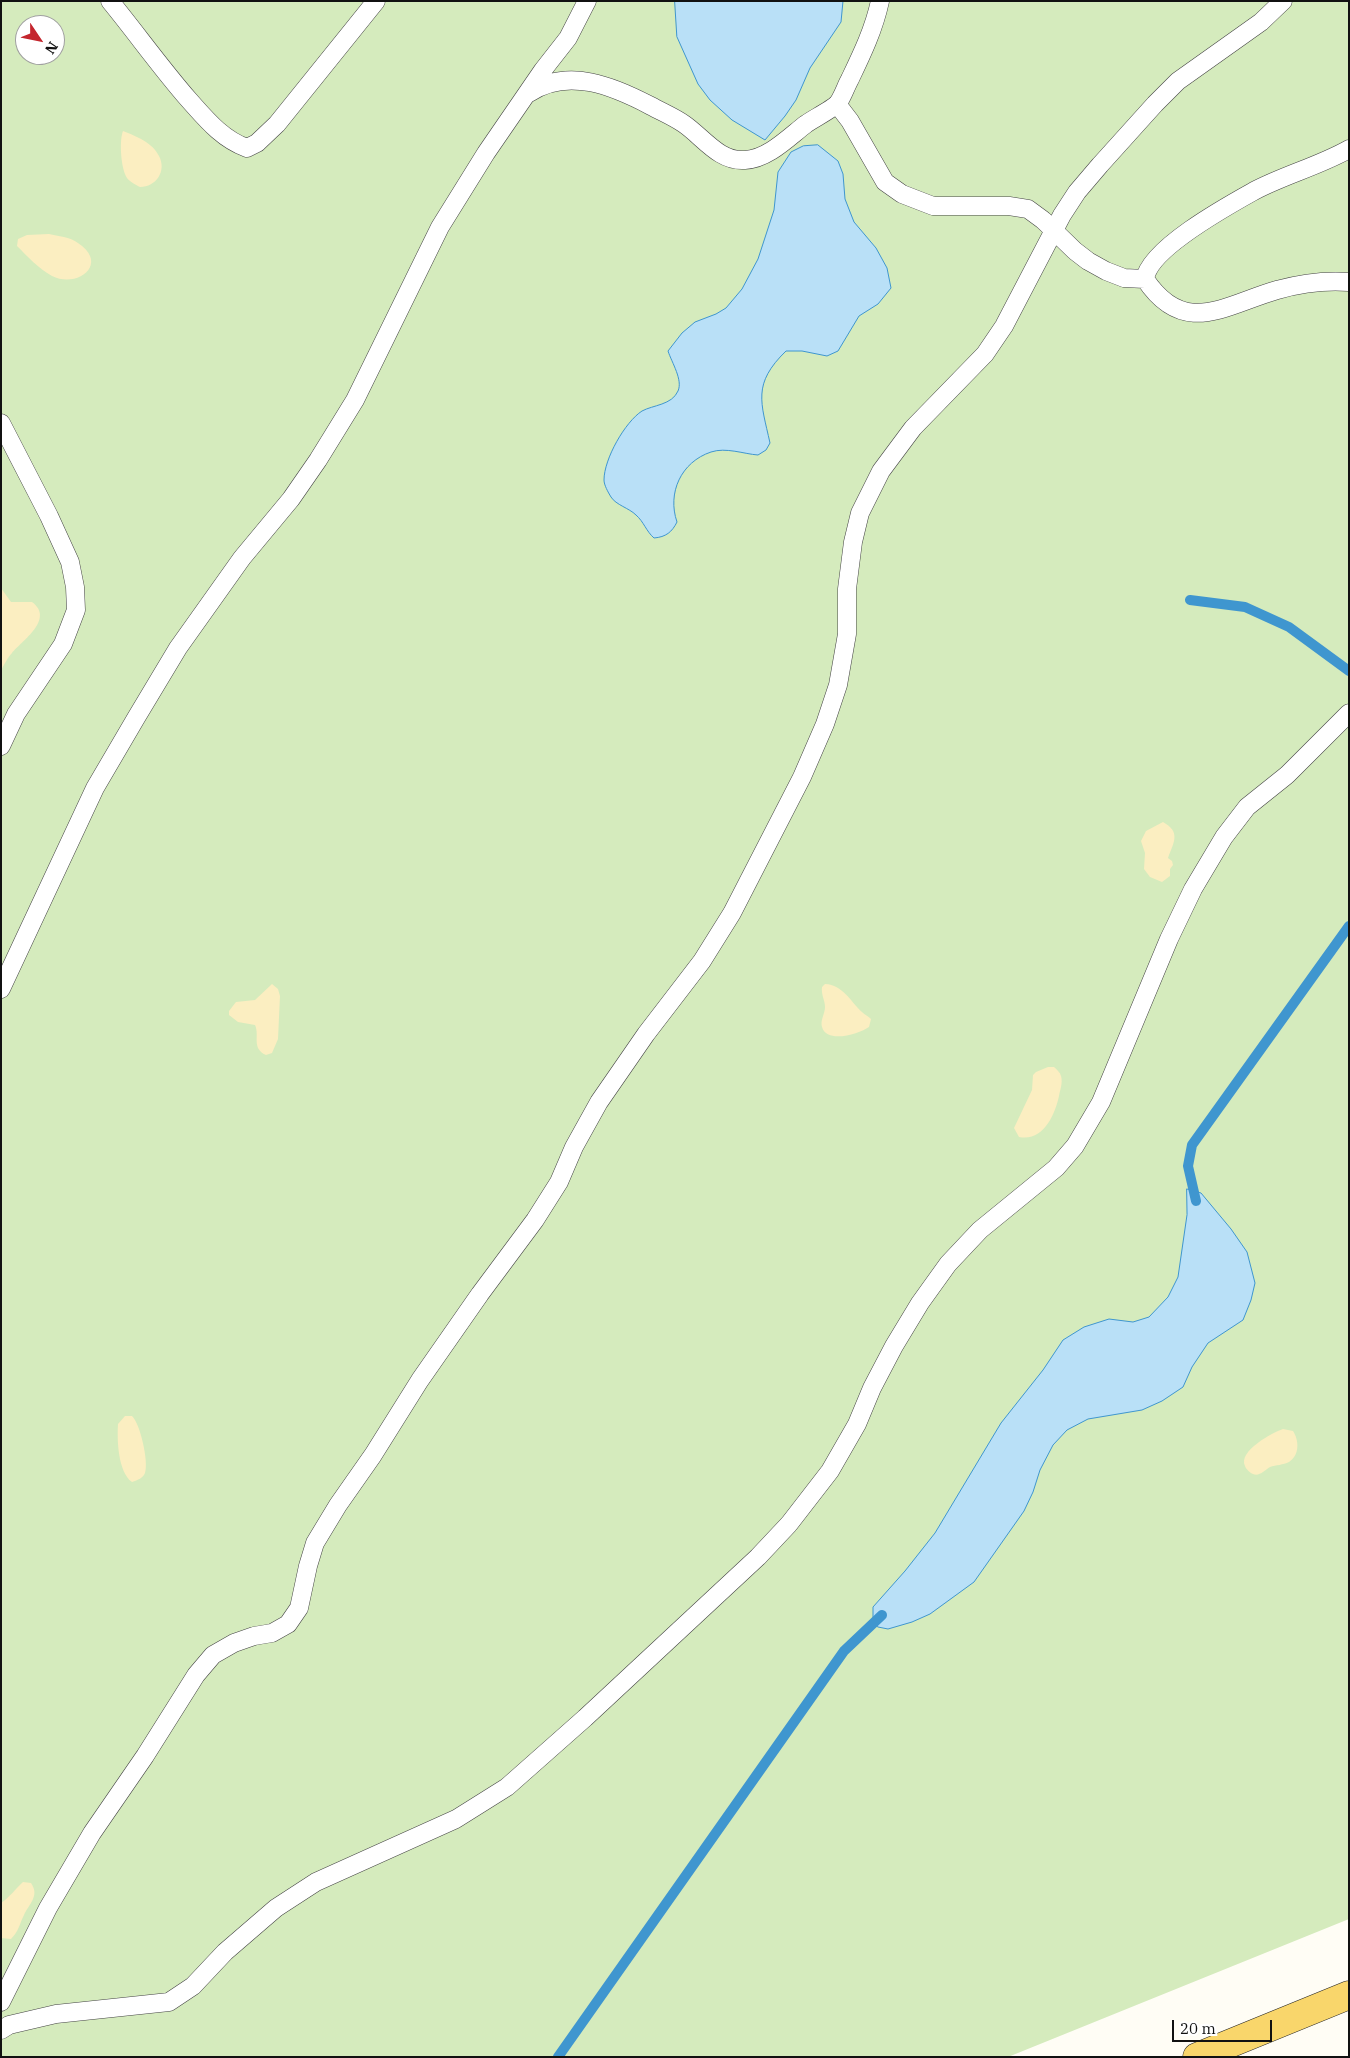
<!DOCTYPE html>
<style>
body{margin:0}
#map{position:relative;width:1350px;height:2058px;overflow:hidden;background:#fffdf5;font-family:"IBM Plex Serif",serif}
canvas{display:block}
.frame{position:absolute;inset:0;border:2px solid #111;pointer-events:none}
.north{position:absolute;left:15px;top:15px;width:50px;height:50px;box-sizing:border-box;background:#fff;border:1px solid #a0a0a0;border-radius:50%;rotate:124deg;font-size:14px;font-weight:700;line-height:20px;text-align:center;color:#111}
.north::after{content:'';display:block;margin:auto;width:18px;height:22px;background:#c4262e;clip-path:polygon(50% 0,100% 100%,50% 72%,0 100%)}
.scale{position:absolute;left:1172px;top:2020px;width:100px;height:22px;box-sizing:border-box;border:2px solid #111;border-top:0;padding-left:6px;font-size:15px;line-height:18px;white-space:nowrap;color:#111;-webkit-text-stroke:4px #fff;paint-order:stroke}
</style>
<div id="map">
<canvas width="1350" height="2058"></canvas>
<div class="frame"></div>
<div class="north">N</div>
<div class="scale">20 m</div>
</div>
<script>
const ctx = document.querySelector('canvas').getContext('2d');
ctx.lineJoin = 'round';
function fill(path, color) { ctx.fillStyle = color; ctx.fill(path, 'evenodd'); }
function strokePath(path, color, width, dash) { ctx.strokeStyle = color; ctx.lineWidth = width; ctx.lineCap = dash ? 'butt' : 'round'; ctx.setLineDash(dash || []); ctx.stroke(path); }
fill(new Path2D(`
 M1,1H1349V1919L1008,2057H1ZM25,25H55V55H25Z`), '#d5ebbd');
fill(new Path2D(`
 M123,131C136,136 153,143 159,156C167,171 156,187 140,187C136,185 130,182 127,178C121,169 119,141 123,131Z
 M49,234C58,236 70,237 78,243C110,264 77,289 52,276C39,269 27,256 17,246L18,239L27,235Z
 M1,588L11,602H32C55,619 22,641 12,653C7,658 5,664 1,670Z
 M1163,822C1181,832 1174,842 1168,858L1172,861L1173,865L1170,869V876L1162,882L1150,877L1144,869L1145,853L1141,841L1146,831Z
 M272,984L278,989L280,996L278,1039L272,1053L266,1055C251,1048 260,1036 255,1025L238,1022L229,1015V1011L236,1002L255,1000Z
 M825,984C843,985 850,1001 862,1012C865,1015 868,1016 871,1019L869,1027C859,1034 827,1044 822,1027C820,1020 825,1014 825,1007C825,1000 821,995 822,987Z
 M1048,1067H1054C1057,1070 1060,1072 1061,1076C1063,1083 1060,1090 1059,1096C1055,1115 1043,1142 1019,1137L1014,1128L1032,1090L1033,1075L1036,1072Z
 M125,1416H132C140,1423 149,1462 145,1473C143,1478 138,1480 132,1482C118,1472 117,1440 118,1424Z
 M1283,1429L1293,1431C1299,1440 1300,1455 1289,1462C1283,1465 1276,1465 1270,1467C1265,1470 1259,1477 1253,1474C1250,1473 1246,1469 1245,1466C1238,1451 1272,1433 1283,1429Z
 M23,1882L31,1883C40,1896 29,1904 24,1915C19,1925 19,1931 11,1939L1,1938V1903C10,1897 15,1889 23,1882Z`), '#fbeec1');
const water = new Path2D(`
 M675,1H843L841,22L810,68L796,100L785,116L765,140L732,120L710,100L698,84L677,37Z
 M818,145L838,161L843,174L845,199L854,222L876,248L887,268L891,288L878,304L859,316L838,351L827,356L802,351H786C752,384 761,402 770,443L766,450L758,455C744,454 726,447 711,452C681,462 667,493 677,522C672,532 666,537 654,538C646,531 644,522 636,515C629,508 616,505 611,497C608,492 604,485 604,480C604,459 625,422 642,411C653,405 672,405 678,391C683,380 672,363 668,351L682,333L695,322L716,314L726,308L742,289L758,259L774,210L778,172L791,152L803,146Z
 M1187,1189L1201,1193L1231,1229L1247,1252L1255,1283L1251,1300L1243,1320L1208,1343L1192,1367L1183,1387L1162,1401L1142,1410L1088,1419L1067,1430L1053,1445L1040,1470L1033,1492L1024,1511L974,1582L930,1614L912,1622L888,1629L878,1627L873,1624V1607L905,1571L935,1533L1001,1423L1043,1370L1063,1340L1084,1327L1109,1319L1133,1322L1149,1317L1168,1297L1178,1277L1187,1215Z`);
fill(water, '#b9e0f7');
strokePath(water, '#3f96cf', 1);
strokePath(new Path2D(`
 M1190,600L1245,607L1289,627L1349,671
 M1196,1201L1188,1166L1192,1145L1349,926
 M558,2057L844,1651L882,1615`), '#3f96cf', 10);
const lane = new Path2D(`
 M110,1C137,34 161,68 189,100C206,119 222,139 247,148L257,143L277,124L376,1
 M529,93C568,67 613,86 651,106C662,112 674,117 684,124C703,137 719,162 745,160C768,159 789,137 806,124C813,119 834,108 838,103C843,96 846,86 850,79C862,54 874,29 880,1
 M837,104L850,121L885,182L902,194L933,206H1009L1028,209L1043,220L1075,251L1088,261L1106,271L1124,278L1145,279
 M1349,149C1319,166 1284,175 1254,191C1227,206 1149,249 1145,279C1184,338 1225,305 1277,290C1302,283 1323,280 1349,282
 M1,423L49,516L70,562L75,587L76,610L63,644L16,714L1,746
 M1,989L95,788L136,718L178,648L242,558L291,499L318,460L355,400L440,227L486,153L543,70L568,38L587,1
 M1,2002L48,1908L92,1833L145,1756L196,1675L213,1655L234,1643L254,1636L272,1633L288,1624L299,1608L308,1566L315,1543L338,1505L373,1455L420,1380L480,1294L535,1220L559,1182L574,1147L599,1102L646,1034L702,961L732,913L802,777L825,724L838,685L847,634V589L853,542L860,513L881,471L913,428L985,354L1004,326L1062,215L1077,192L1100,165L1155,104L1178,81L1261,22L1283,1
 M1,2030L9,2025L56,2014L169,2002L193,1986L225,1952L276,1908L316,1882L456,1819L507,1787L585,1718L758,1557L789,1524L830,1471L857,1424L872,1388L894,1346L920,1303L948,1264L980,1230L1056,1168L1075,1146L1101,1102L1169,939L1193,889L1224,837L1247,807L1287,775L1349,713`);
const primary = new Path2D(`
 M1197,2057L1349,1995`);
strokePath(lane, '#444', 19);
strokePath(primary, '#222', 29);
strokePath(lane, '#fff', 18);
strokePath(primary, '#f9d66b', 28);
</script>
